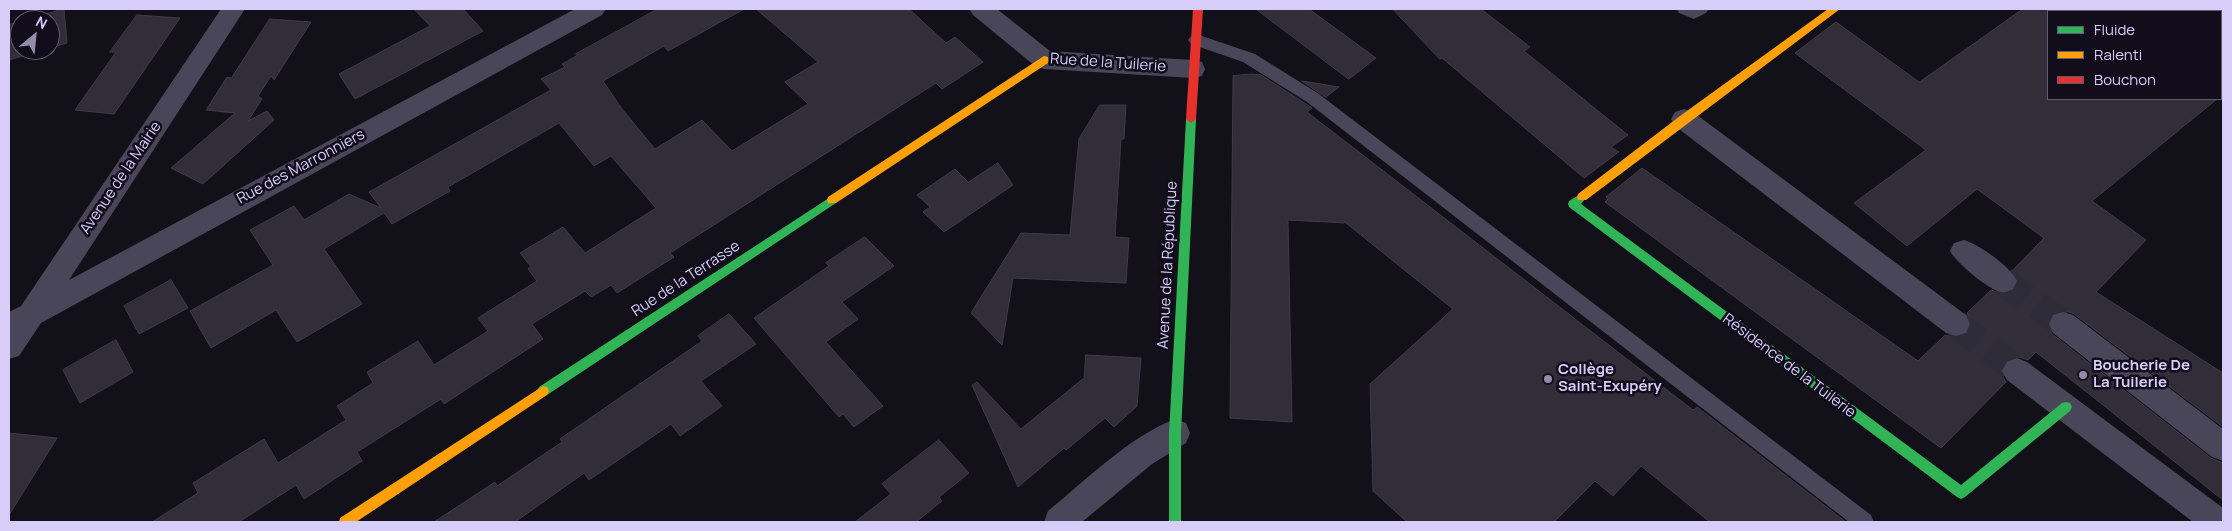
<!DOCTYPE html>
<meta charset="utf-8">
<style>
body{margin:0}
#map{position:relative;width:2232px;height:531px;overflow:hidden;background:#121018;font-family:Manrope,sans-serif}
canvas{display:block}
.frame{position:absolute;inset:0;border:10px solid #d6cef9;pointer-events:none}
.legend{position:absolute;left:2047px;top:10px;width:175px;height:90px;box-sizing:border-box;background:#110d1b;border:1px solid #605a74;margin:0;padding:6px 9px;list-style:none;font-size:15px;color:#d6cef9}
.legend li{display:flex;align-items:center;gap:10px;height:25px}
.legend b{width:25px;border:1px solid #605a74}
.north{position:absolute;left:10px;top:10px;width:50px;height:50px;box-sizing:border-box;background:#110d1b;border:1px solid #605a74;border-radius:50%;rotate:28deg;font-size:14px;font-weight:700;line-height:20px;text-align:center;color:#d6cef9}
.north::after{content:'';display:block;margin:auto;width:18px;height:22px;background:#918caa;clip-path:polygon(50% 0,100% 100%,50% 72%,0 100%)}
</style>
<div id="map">
<canvas width="2232" height="531"></canvas>
<div class="frame"></div>
<ul class="legend">
<li><b style="height:6px;background:#30b455"></b>Fluide</li>
<li><b style="height:6px;background:#ff9f0a"></b>Ralenti</li>
<li><b style="height:6px;background:#e5322d"></b>Bouchon</li>
</ul>
<div class="north">N</div>
</div>
<script>
const ctx = document.querySelector('canvas').getContext('2d');
ctx.lineJoin = 'round';
function fill(path, color) { ctx.fillStyle = color; ctx.fill(path, 'evenodd'); }
function strokePath(path, color, width, dash) { ctx.strokeStyle = color; ctx.lineWidth = width; ctx.lineCap = dash ? 'butt' : 'round'; ctx.setLineDash(dash || []); ctx.stroke(path); }
function drawText(font, color, halo, rows, align = 'center') {
  ctx.font = font + ' Manrope,sans-serif'; ctx.lineWidth = 5; ctx.setLineDash([]); ctx.textBaseline = 'middle'; ctx.strokeStyle = halo; ctx.fillStyle = color; for (const [text, x, y, turn = 0] of rows) {
    ctx.save(); ctx.translate(x, y); ctx.rotate((+turn || 0) * Math.PI / 180); ctx.textAlign = isNaN(turn) ? turn : align; if (halo) ctx.strokeText(text, 0, 0); ctx.fillText(text, 0, 0); ctx.restore();
  }
}
const building = new Path2D(`
 M64,9L67,43L50,48V20H27Z
 M414,9H463L483,31L355,99L339,74L430,26Z
 M658,9H744L668,51L664,46L603,81L622,109L655,149L702,120L732,151L808,104L785,82L818,62L756,9H909L946,43L955,37L983,62L942,89L936,83L670,253L674,257L617,293L611,285L591,297L585,291L532,324L543,339L444,404L441,399L357,452L362,461L304,499L296,485L239,522H152L198,493L193,483L264,439L278,463L346,420L337,406L373,383L367,372L418,341L434,365L488,331L478,318L537,281L528,269L531,267L520,253L563,227L585,253L656,208L611,156L594,166L559,123L448,187L450,191L392,224L384,213L324,249L362,304L297,342L276,310L211,348L190,311L273,265L250,230L294,206L304,220L349,194L381,208L369,192L551,90L541,79L565,67L562,64L578,55L576,54Z
 M1256,9H1309L1376,58L1349,79Z
 M1393,9H1481L1530,47L1524,51L1628,135L1611,147L1619,152L1584,178L1442,58L1440,59Z
 M2023,9H2048V99H2217L2092,201L2146,240L2096,292L2223,373V427L2074,314L2064,310L2052,313L2047,325L2052,334L2211,458L2223,463V500L2036,352L2028,360L2016,356L2005,361L2000,372L2006,382L1941,448L1605,202L1608,199L1606,197L1642,168L1918,361L1945,335L1957,338L1968,334L1972,323L1967,313L1991,290L2003,294L2014,291L2019,280L2012,271L2044,238L1977,189L1907,246L1854,203L1926,150L1795,53L1836,22L1919,82Z
 M137,15L180,18L114,114L75,110L116,52H110Z
 M270,19L311,22L274,80L271,76L258,96L262,99L248,121L267,111L274,120L203,184L171,168L235,113L206,110L227,77L231,78Z
 M20,22V50H43L9,60V25Z
 M1252,74L1261,75L1306,104L1312,108L1307,112L1693,410L1697,407L1846,522H1710L1641,466L1613,496L1595,481L1554,522H1407L1373,491L1370,384L1453,309L1346,223L1288,220L1292,422L1230,418L1233,76Z
 M1302,81L1339,87L1326,97Z
 M1100,105H1126L1124,139H1121L1115,237L1129,238L1126,283L1013,278L1002,345L971,313L1021,233L1070,235L1079,139Z
 M998,163L1013,185L944,232L923,212L930,207L917,195L955,169L968,182Z
 M865,237L894,266L842,302L858,319L826,342L883,406L854,427L843,414L839,417L754,318L829,266L826,263Z
 M171,280L188,308L139,334L124,306Z
 M729,314L756,344L701,381L722,406L680,436L671,424L589,480L584,473L515,522H434L495,482L497,486L562,442L560,439L702,341L698,336Z
 M116,340L133,372L80,403L63,370Z
 M1086,355L1141,358L1137,406L1114,427L1105,418L1066,450L1064,448L1018,487L972,385L977,382L1021,429L1084,378Z
 M9,433L57,438L9,515Z
 M939,440L969,473L939,497L942,501L916,522H855L891,494L882,484Z`);
fill(building, '#312e3a');
strokePath(building, '#3f3b4b', 1);
strokePath(new Path2D(`
 M2003,281L2063,324
 M1956,324L2017,371`), '#2f2c3a', 28, [28, 14]);
fill(new Path2D(`
 M1677,9H1709L1706,13L1694,19L1679,13Z
 M2199,9H2217L2219,11H2201Z
 M1196,34L1255,54L1319,94L1871,515L1874,522H1849L1307,102L1243,62L1191,44L1188,40L1191,36Z`), '#484658');
fill(new Path2D(`
 M221,9H245L69,280L575,9H606L602,15L41,323L19,356L9,359V312L21,306Z
 M969,9H997L1050,51L1193,60L1202,62L1205,69L1202,76L1193,78L1044,69L1035,66L973,15Z
 M1684,109L1693,112L1966,315L1970,324L1966,333L1956,336L1946,333L1675,126L1671,119L1675,112Z
 M1964,240C1980,245 2010,266 2017,281L2013,289C2009,291 2005,293 2002,292C1989,291 1956,262 1950,251L1954,243Z
 M2063,312L2073,315L2223,429V461L2212,457L2053,333L2049,324L2053,315Z
 M2017,358L2027,362L2223,508V522H2193L2007,380L2002,371L2007,362Z
 M1175,419L1186,423L1190,433L1186,443L1152,464L1082,522H1044L1048,511C1086,480 1129,437 1175,419Z`), '#484658');
fill(new Path2D(`
 M1191,115L1196,119L1181,433V522H1169V433L1186,119Z
 M1582,193L1586,194L1587,197L1581,204L1961,485L2062,403L2066,402L2070,403L2072,407L2070,411L1965,497L1961,499L1957,497L1569,207L1568,204L1569,201Z
 M832,196L836,197L837,200L836,203L547,395L543,396L539,395L537,391L539,387Z`), '#30b455');
fill(new Path2D(`
 M1828,9H1840L1586,200H1578L1577,197L1578,194L1680,116Z
 M1044,56L1048,57L1049,60L1048,63L836,203H828L827,200L828,197Z
 M543,386L547,387L549,391L547,395L356,522H339L340,518Z`), '#ff9f0a');
fill(new Path2D(`
 M1193,9H1203L1196,119L1191,123L1186,119Z`), '#e5322d');
for (const [x, y, r, color] of [
 [2083,375,5,"#918caa"],
 [1548,379,5,"#918caa"]
]) { const dot = new Path2D(); dot.arc(x, y, r, 0, 2 * Math.PI); ctx.fillStyle = color; ctx.fill(dot); strokePath(dot, '#110d1b', 2); }
drawText('15px', '#d6cef9', '#110d1b', [
 ["Rue de la Tuilerie",1108,63,4],
 ["Rue des Marronniers",301,167,-28],
 ["Avenue de la Mairie",121,178,-56],
 ["Avenue de la République",1168,265,-87],
 ["Rue de la Terrasse",686,279,-33],
 ["Résidence de la Tuilerie",1789,366,37]
]);
drawText('bold 15px', '#d6cef9', '#110d1b', [
 ["Boucherie De",2093,366],
 ["La Tuilerie",2093,383],
 ["Collège",1558,370],
 ["Saint-Exupéry",1558,387]
], 'left');
</script>
